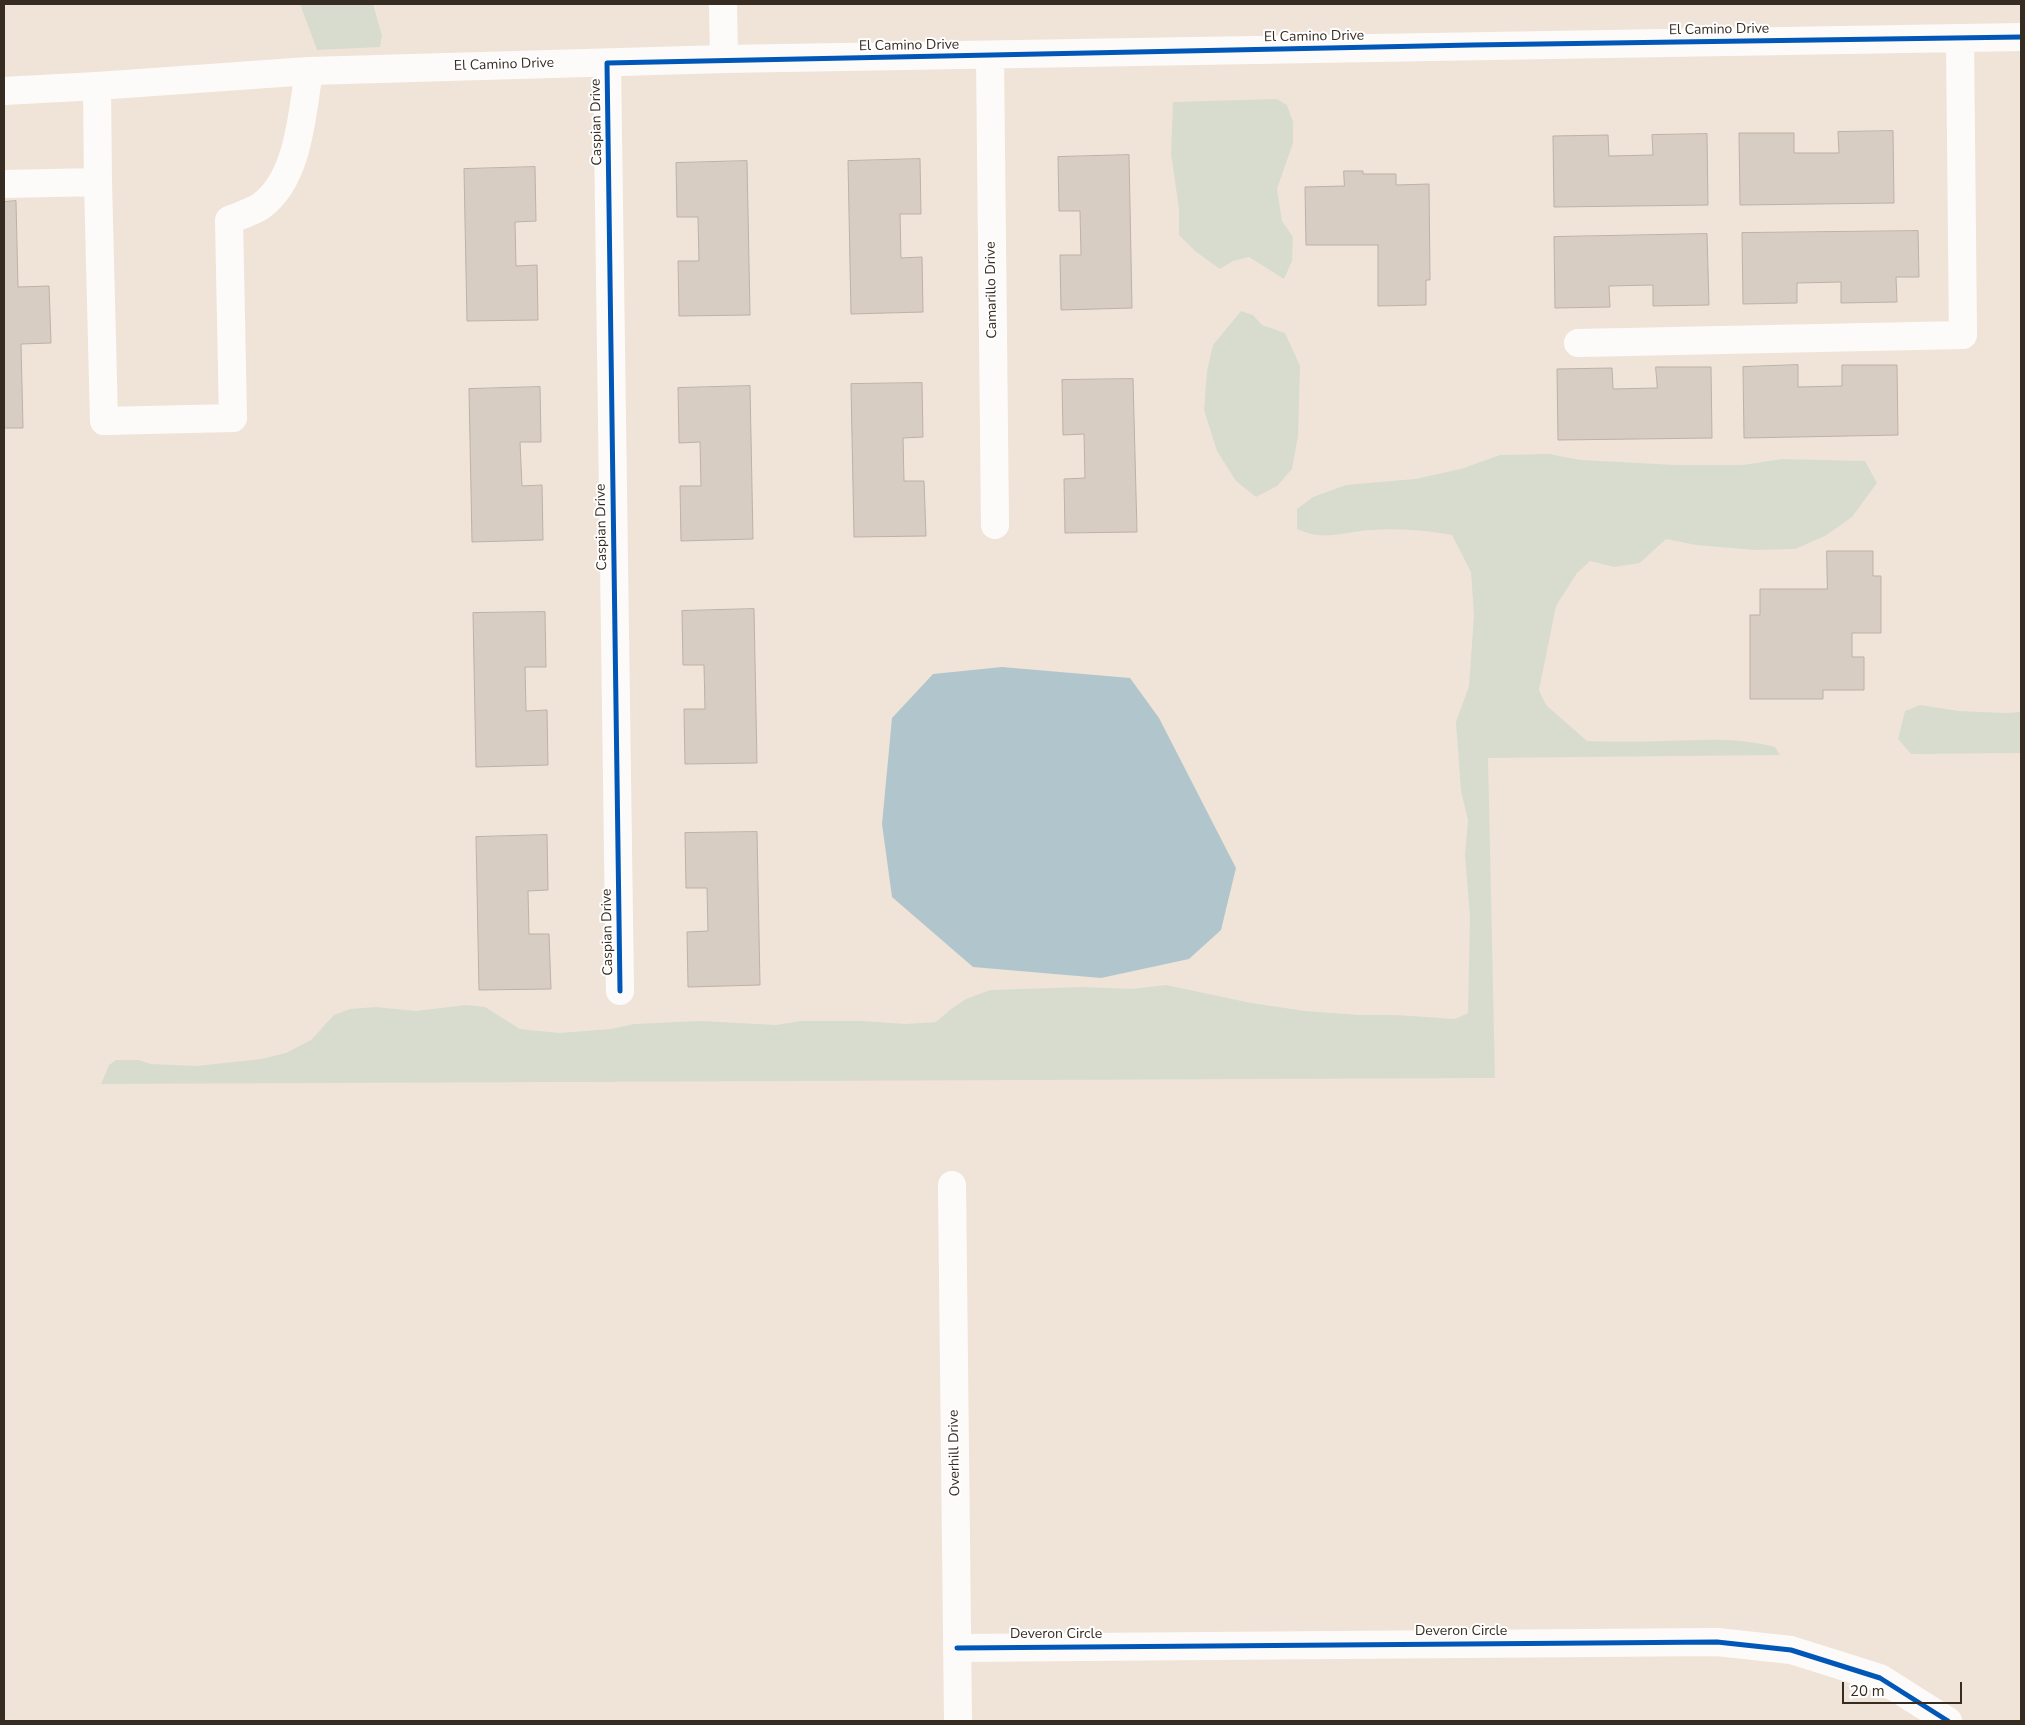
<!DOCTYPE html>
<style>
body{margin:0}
#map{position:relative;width:2025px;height:1725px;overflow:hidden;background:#f0e4d8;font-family:"Nunito Sans",sans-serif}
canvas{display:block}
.frame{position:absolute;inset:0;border:5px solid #372c22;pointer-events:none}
.scale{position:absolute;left:1842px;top:1682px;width:120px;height:22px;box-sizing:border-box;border:2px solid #372c22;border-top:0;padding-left:6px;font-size:15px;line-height:18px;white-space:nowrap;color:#372c22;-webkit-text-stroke:4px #fff;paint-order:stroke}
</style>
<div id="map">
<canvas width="2025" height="1725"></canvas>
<div class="frame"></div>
<div class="scale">20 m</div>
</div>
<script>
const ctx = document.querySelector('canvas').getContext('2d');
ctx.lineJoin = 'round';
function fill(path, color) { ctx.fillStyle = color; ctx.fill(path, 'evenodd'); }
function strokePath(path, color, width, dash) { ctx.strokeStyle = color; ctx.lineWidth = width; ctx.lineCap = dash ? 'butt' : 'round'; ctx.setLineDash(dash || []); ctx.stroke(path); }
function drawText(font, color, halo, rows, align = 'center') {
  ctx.font = font + ' "Nunito Sans",sans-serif'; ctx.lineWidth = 4; ctx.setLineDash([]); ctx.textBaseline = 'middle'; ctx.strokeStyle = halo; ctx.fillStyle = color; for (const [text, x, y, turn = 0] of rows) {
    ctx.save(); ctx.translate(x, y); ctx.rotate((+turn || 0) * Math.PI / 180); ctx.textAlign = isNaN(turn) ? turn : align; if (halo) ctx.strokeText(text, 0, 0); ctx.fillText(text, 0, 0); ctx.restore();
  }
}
fill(new Path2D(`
 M300,4H373L382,36L380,47L317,50Z
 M1277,99L1287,105L1293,122V143L1277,189L1282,221L1293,237L1292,261L1284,279L1249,257L1233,261L1220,269L1195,251L1179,235V209L1171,154L1173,102Z
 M1241,311L1253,315L1262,325L1285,333L1300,366L1298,436L1292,469L1277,486L1256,497L1236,481L1217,451L1204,410L1207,371L1213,345Z
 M1549,454L1581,460L1675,465H1743L1782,459L1865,461L1877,483L1852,517L1825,536L1795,549L1754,550L1696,545L1666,539L1640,563L1614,567L1590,561L1577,573L1556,606L1539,690L1546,705L1587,741C1612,742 1638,742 1664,741C1701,740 1739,737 1775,747L1780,755L1488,758L1495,1078L101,1084L109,1065L116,1060H139L151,1064L197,1066L261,1059L286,1053L311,1040L334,1015L350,1009L376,1007L416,1011L466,1005L485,1007L520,1029L559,1033L611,1029L634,1024L701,1021L776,1025L801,1021H861L906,1024L936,1022L951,1009L966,999L990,990L1083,987L1132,989L1166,985L1251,1003L1305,1011L1359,1015H1396L1455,1019L1468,1013L1470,917L1465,855L1468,820L1461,791L1456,722L1469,686L1474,615L1471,572L1452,535C1424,530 1398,528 1370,530C1341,532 1327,542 1297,529V509L1313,497L1346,485L1415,479L1461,469L1500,455Z
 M1920,705L1959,711L2005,713L2021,712V753L1911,754L1898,739L1905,711Z`), '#d7dcce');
fill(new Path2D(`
 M1002,667L1130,678L1159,718L1236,868L1221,930L1189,959L1101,978L973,967L892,897L882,824L892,718L933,674Z`), '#b1c6cc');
const building = new Path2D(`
 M1893,131L1894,203L1740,205L1739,133H1794V153H1839L1838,132Z
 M1707,134L1708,205L1554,207L1553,136L1608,135L1609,156L1653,155L1652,135Z
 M1129,155L1132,308L1061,310L1060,255H1081L1080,211H1059L1058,157Z
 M920,159L921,214H900L901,258L922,257L923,312L851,314L848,161Z
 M747,161L750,315L679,316L678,261H699L698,217H677L676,163Z
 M535,167L536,221L515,222L516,266L537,265L538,320L467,321L464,169Z
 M1344,171H1363V174H1396V185L1429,184L1430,280H1426V305L1378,306V245H1306L1305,187L1344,186Z
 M16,201L18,287L49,286L51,343L21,344L23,428H4V202Z
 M1918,231L1919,277H1896L1897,302L1841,303V282L1797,283V303L1743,304L1742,233Z
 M1707,234L1709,305L1653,306V285L1609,286L1610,307L1555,308L1554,237Z
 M1798,365V387L1842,386V365H1897L1898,435L1744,438L1743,367Z
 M1656,367H1711L1712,438L1558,440L1557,369L1612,368L1613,389L1657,388Z
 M1133,379L1137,532L1065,533L1064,479L1085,478L1084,434L1063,435L1062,380Z
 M922,383L923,437L903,438L904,481H924L926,536L854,537L851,384Z
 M750,386L753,539L681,541L680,486H701L700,442L679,443L678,388Z
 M540,387L541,442H520L522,486L542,485L543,540L472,542L469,389Z
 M1827,551H1873V576H1881V633H1852V657H1864V690H1823V699H1750V615H1760V589H1827Z
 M754,609L757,763L685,764L684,709H705L704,665H683L682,611Z
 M545,612L546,667H525L526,711L547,710L548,765L476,767L473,613Z
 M757,832L760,985L688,987L687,932L708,931L707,888H686L685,833Z
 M547,835L548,890L528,891L529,934H549L551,989L479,990L476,837Z`);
fill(building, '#d8cdc3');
strokePath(building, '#bcb1a7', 1);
strokePath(new Path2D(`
 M723,4L724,59
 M990,56L995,525
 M607,63L620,991
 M97,86L98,182L104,421L233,418L229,220C239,216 252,212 261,206C299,179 302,113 309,71
 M4,91L97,86L309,71L724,59L2021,37
 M4,184L98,182
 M1578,343L1963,335L1960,38
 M952,1185L958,1721
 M957,1648L1717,1642L1791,1650L1880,1678L1948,1721`), '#fdfbf9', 28);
strokePath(new Path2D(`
 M620,991L607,63L1472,45L2021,37
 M957,1648L1717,1642L1791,1650L1880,1678L1948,1721`), '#0057b8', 5);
drawText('14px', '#372c22', '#fff', [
 ["El Camino Drive",1719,30,-1],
 ["El Camino Drive",1314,37,-1],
 ["El Camino Drive",909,46,-1],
 ["El Camino Drive",504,65,-2],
 ["Caspian Drive",597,122,-91],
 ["Camarillo Drive",992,290,-91],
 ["Caspian Drive",602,527,-91],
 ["Caspian Drive",608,932,-91],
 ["Overhill Drive",955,1453,-91],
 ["Deveron Circle",1461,1632],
 ["Deveron Circle",1056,1635]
]);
</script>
